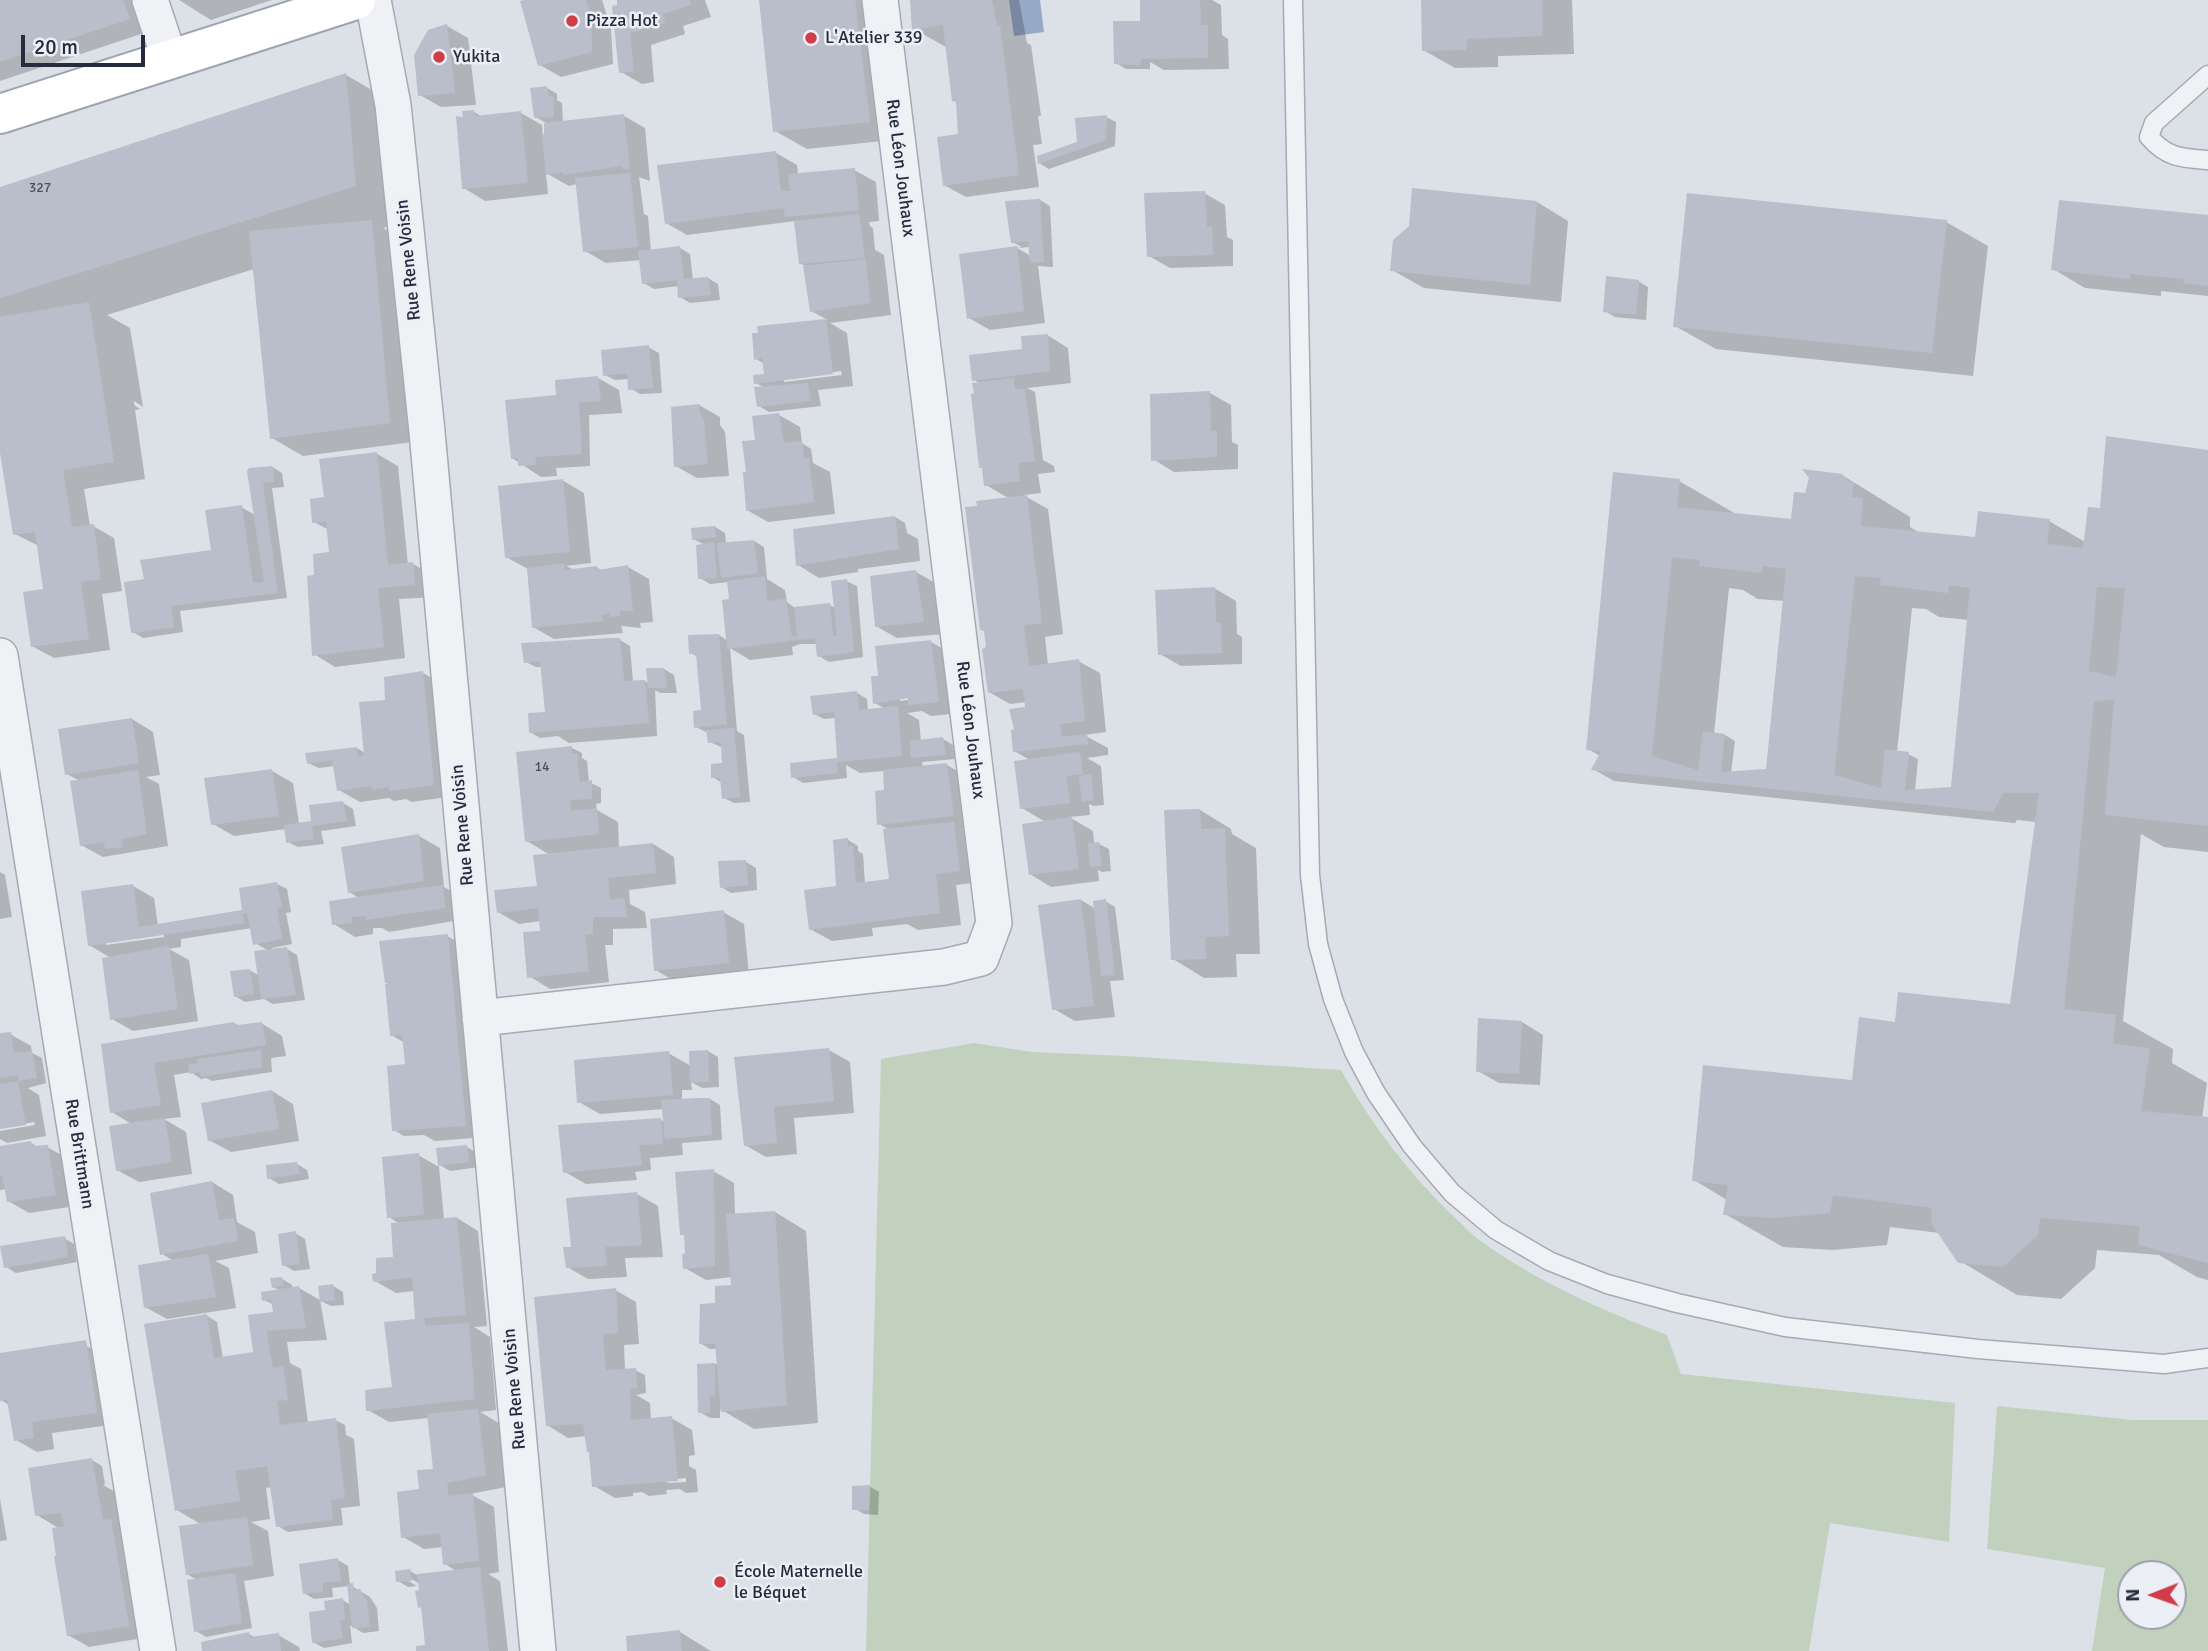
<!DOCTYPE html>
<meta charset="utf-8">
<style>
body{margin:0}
#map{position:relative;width:2208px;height:1651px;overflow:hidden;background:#dce0e7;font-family:Signika,sans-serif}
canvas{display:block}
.north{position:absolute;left:2117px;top:1560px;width:70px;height:70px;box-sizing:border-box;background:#eceff5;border:2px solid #9da1ab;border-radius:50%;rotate:269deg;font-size:19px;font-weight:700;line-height:28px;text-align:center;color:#262c3d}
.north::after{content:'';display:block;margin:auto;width:24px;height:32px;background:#d03d47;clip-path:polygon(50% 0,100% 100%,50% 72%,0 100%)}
.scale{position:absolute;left:21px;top:35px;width:124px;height:32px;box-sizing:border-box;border:4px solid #262c3d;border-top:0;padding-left:9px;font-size:21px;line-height:24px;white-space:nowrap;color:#262c3d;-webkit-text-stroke:5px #eceff5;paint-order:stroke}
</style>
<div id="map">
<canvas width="2208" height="1651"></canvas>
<div class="north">N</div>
<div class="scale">20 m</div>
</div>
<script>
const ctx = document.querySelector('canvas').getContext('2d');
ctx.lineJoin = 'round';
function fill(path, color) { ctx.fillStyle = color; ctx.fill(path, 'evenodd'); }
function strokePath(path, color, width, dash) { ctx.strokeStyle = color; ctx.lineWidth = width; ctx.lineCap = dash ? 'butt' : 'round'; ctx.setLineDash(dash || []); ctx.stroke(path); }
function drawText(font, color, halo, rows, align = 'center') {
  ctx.font = font + ' Signika,sans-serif'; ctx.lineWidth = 5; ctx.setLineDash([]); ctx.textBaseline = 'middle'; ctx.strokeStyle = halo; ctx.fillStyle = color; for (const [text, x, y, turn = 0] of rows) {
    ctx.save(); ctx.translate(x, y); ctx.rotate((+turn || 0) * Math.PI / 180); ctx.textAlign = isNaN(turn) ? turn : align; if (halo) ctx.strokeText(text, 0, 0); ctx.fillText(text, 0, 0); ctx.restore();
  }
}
fill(new Path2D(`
 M974,1043L1032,1052L1124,1056L1341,1070C1371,1124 1409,1174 1454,1217C1463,1225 1472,1235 1482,1242C1539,1283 1602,1310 1667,1335L1681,1374L1955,1403L1949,1542L1830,1523L1809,1651H866L881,1059Z
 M1997,1406L2133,1420H2208V1651H2092L2105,1568L1987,1549ZM2173,1574V1616H2131V1574Z`), '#c1d1bd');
fill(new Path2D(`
 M1009,0H1040L1044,32L1014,36Z`), '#96aac8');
fill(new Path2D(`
 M0,0H139L150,31L0,81Z
 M179,0H272L211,20Z
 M530,0H602L611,28L613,64L561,77L540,65Z
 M619,0H705L711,17L683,26L685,34L651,45L654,82L642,84L621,72Z
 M761,0H883L901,139L807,149L775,131Z
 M911,0H1019L1027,43L1031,45L1041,116H1038L1042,144L1033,145L1039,187L966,197L944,185L964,135L946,47L914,29Z
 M1142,0H1212L1221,5L1222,35L1228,39L1229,69L1164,70L1150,62V69H1126L1116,63L1142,24Z
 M1423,0H1572L1574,54L1498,56V67L1455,68L1423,50Z
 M447,26L468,38L476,105L441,107L420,95Z
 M346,75L403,108L413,219L383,228L413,245L421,441L303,456L272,438L254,269L107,315L130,328L143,407L134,401V405L140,409L135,410L145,479L84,489L90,526H93L114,538L122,591L102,594L110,650L54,658L32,646L45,590L39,546L15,534L0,442V189Z
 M547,88L557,94V100L562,103L563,123L624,116L645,128L650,181L639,177L644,214L648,216L651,252L680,248L690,254L693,280L708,278L718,284L720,300L690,303L680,297L679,286L654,289L644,283L641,260L606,263L585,251L577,184L569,186L546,173L548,194L485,201L464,188L465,119L473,111L482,117L521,113L542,125L543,141H546V123L536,117Z
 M1106,117L1116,122L1115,146L1049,169L1039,163L1078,143Z
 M776,153L797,165L798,175L854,170L876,182L879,221L869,222L870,226L873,228L875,250L884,255L891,315L830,323L847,333L853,386L818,390L821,406L769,412L759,406L765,388L756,383L766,376L763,363L756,359L761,335L759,328L828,320L811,311L805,266L800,263L795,221L687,235L666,223ZM841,371L842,375L784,382V379Z
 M1204,193L1225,205L1227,237L1233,240V266L1170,268L1149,256Z
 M1040,200L1050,206L1053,267L1038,266L1045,323L990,330L969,318L960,255L1022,247L1012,242ZM1030,247L1031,256L1017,248Z
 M1537,202L1568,221L1561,302L1424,288L1392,270Z
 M2208,217V296L2161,291V296L2085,288L2053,269Z
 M1946,222L1988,246L1973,376L1716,349L1675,326Z
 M1638,281L1648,287L1646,320L1615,317L1605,311Z
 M1047,335L1068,348L1071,383L1027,388L1035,392L1043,460L1054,466L1055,472L1038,474L1041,493L1023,495L1048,509L1063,634L1045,637L1048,665L1078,661L1100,673L1106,732L1084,735L1108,748V755L1087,758L1101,766L1104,805L1094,806L1089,804L1090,815L1069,817L1093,831L1094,844H1099L1109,849L1111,871L1102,872L1098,870L1099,881L1051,887L1030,874L1047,823L1022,808L1030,760L1014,751L1027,708L1026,702L1010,704L989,692L988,648L1010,499L986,485L981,384L974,380Z
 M648,347L659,353L662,393L640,394L630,388L629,379L615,380L605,375Z
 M598,378L619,390L622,413L589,415L590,466L556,468L557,476L541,477L512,458L558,396Z
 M1210,393L1231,405L1232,442L1238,445V469L1174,472L1153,459Z
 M699,405L720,417V425L725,432L729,476L697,478L676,466Z
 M779,415L800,427L802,443L811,449L813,463L830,472L835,514L768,522L747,510L748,474L757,441Z
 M2208,452V852L2164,847L2141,834L2123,1021L2173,1049L2172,1063L2207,1083L2202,1118L2208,1119V1280L2197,1277L2159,1255L2097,1250L2095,1268L2061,1299L2017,1295L1960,1261L1940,1233L1890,1227L1887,1245L1833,1250L1783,1247L1725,1214L1727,1200L1694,1180L1854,1082L1896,1023L2012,1006L2037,822L2017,820L2015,823L1614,781L1593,769L1600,756L1588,749L1679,481L1736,514L1793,521L1806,495L1842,475L1910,517V527L1920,533L1977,539L2049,521L2085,542L2101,510ZM1729,588L1743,590L1758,599L1785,601L1768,770L1731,773L1735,741L1725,735L1714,734ZM1912,608L1926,609L1939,617L1969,620L1956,789L1915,791L1918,759L1908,754L1897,752Z
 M377,454L398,466L408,565L413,564L434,576L435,597L399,599L405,658L335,667L314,654L316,577L331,554L329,530L314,522L326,499Z
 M272,467L282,473L284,487L272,488L287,598L180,611L183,632L143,638L133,632L146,580L213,552L241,507L255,515L248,471Z
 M562,480L584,493L591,563L566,566L575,570L596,567L603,571L628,567L649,579L653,622L640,623L641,628L621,626L623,633L554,639L533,627L528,569L506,557Z
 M895,517L905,523L907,533L918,539L920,561L858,569V572L819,578L798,565Z
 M715,527L725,533L726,544L754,541L764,547L767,579L785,590L787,602L796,609L830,605L836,609L846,581L857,586L863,657L829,662L819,656L818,644H800L792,647L793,655L750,660L730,648L737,731L744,735L750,802L734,803L724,798L722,783L713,777L724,765L723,748L710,742L708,733L696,727L703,711L698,657L691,653L719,635L728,641L731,601L729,582L710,584L700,578L705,545L693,539Z
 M916,572L937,584L944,634L897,638L876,626Z
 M1214,588L1236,601L1237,634L1242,637V664L1181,666L1160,654Z
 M620,640L630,646L633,682L645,681L649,684L664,669L674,675L677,693H660L655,690L657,736L569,743L558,736L540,738L530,732L546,714L542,667H536L526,662Z
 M931,642L952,654L960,713L931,716L922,711L907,713L919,720L921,742L943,739L953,745L955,759L922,762L923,767L947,765L968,777L974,827L962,829L975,836L981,882L956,885L961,925L918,930L907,924L872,928L873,936L832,941L810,929L841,887L848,840L858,846V851L863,854L865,884L891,881L890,830L879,824L886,792L884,771L860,773L846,765L847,778L803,783L793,777L839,760L836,718L824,719L814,714L857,693L867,699L868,711L885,709L875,703L878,677ZM917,695V699L900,701V698Z
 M423,673L444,685L454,796L412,802L406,799L394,801L389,798L360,802L339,790L335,766L319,768L308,763L357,748L366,754L387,702Z
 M132,719L153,732L160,775L146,777L159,784L168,846L103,857L81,845L80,781L67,774Z
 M572,748L582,753V758L587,761L589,782L601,788V803L596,804L597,810L618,822L619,848L653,844L674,857L676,884L629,890L630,904L645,912L647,928L613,929V945H605L609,982L550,989L529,976L542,932L541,921L519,924L498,912L539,887L550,855L527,841Z
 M272,771L293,783L299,824L313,822L343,803L353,809L356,826L321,831L324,844L298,847L288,842L286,829L234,836L213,824Z
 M1200,810L1231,829L1232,834L1256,848L1260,954H1236L1237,977L1204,978L1173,959Z
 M419,836L440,848L444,887L464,899L466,919L389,932L382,928H373V934L355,937L334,924L361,899L349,892Z
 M746,862L756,868L757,890L731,893L721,887Z
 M0,872L5,875L12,917L0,919Z
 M277,884L287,889L291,912L286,913L292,944L272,948L273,951L287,949L297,955L305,1000L273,1004L264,999L245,1002L235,996L249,970L260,976L269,951L255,943L252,928L181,939V947L169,949L189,960L198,1021L133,1031L112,1019L111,958L89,945L133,886L154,898L158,926L244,911ZM164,933V937L106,945V942Z
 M1081,900L1096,909L1105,901L1115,907L1124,980L1110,981L1115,1017L1075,1021L1054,1009Z
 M723,912L744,924L749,975L677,983L656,970Z
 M447,936L469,948L486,1137L435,1141L424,1135L404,1136L394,1130L407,1065L405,1043L391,1035V985L386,982Z
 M1522,1022L1543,1035L1540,1085L1499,1083L1478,1071Z
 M261,1023L282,1036L286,1056L271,1058L272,1072L212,1081L206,1078L201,1079L191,1072L174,1075L181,1117L164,1119L186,1132L192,1174L139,1182L117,1170L133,1125L112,1112L102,1046Z
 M10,1034L31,1046L32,1053L42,1058L46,1083L28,1088L39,1095L46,1136L7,1143L0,1139V1131L35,1125L34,1122L0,1128V1035Z
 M829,1050L850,1062L854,1113L794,1118L797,1154L766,1157L745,1145L736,1059Z
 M708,1051L718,1057L719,1087L702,1088L691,1082L692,1090H682V1101L710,1099L720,1105L722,1140L682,1143L683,1155L650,1158L651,1170L635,1172L637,1180L586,1184L565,1172L661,1120L665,1122L664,1109L600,1114L579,1102L668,1053L691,1066Z
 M272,1091L293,1104L299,1141L231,1152L209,1140Z
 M31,1143L39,1148L47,1147L69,1159L76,1206L29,1213L8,1201L6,1189L0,1190V1148Z
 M467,1147L477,1153L479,1167L450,1171L440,1165Z
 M418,1155L439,1167L444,1219L457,1218L478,1231L487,1326L474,1327L490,1337L496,1410L480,1412L499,1423L506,1487L470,1494L494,1507L499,1572L488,1574L500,1581L508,1651H418V1648L431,1647L427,1644L423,1608L419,1606L417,1592H425L421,1589L420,1584L405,1575L403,1578L417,1586L408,1587L398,1581L397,1573L410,1571L417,1575L456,1571L445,1564L443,1547L424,1549L403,1537L399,1493L421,1491L419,1472L435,1470L429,1418L389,1422L368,1410L367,1392L394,1389L386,1324L416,1321L414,1291L396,1293L375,1281L374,1275H378L377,1259L395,1260L393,1224H400L389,1217L384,1159Z
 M297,1164L307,1170L309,1179L279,1184L269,1178Z
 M713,1171L734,1183L735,1215L775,1212L806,1231L818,1423L754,1429L720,1409V1418H710L700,1412L699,1365L717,1364V1349H710L700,1343L717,1305L733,1287L732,1277L706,1280L685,1268L687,1255L686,1237L682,1234Z
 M212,1182L233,1195L237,1222L255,1232L258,1253L215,1261L229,1268L236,1308L167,1319L145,1307L174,1261L162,1254Z
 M637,1194L658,1206L663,1257L625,1258L627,1277L588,1279L567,1267Z
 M295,1233L305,1239L310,1269L294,1271L284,1265Z
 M64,1238L74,1244L77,1262L16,1273L6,1267Z
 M282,1279L292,1285L293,1289L299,1288L320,1300L327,1340L287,1342L290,1363L301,1369L308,1423L335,1420L345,1425L346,1435L354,1439L360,1506L341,1508L343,1525L288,1532L278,1526L272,1487L266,1488L270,1519L251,1522L268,1531L274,1576L244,1581L252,1628L206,1637L196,1631L197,1580L187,1574L202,1525L177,1510L204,1314L217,1322L223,1359L255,1353L275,1314L274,1305L264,1300L281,1291L273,1287Z
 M333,1286L343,1292L344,1305L331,1306L321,1301Z
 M615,1290L636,1302L639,1344L624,1345L625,1370H635L645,1375L646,1393L636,1395L650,1403L651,1420L671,1418L692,1430L695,1455L689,1456V1466L696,1470L698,1492L686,1493L680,1489L666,1490L667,1494L649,1496L642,1492L633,1493V1496L615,1498L594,1486L591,1452L586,1436L568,1438L547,1425ZM686,1478V1482L668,1483L665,1480Z
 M85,1345L106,1358L117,1424L52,1433L54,1449L37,1452L16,1440L9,1405L1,1400L0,1357Z
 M92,1460L102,1466L105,1484L103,1485L117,1493L149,1637L89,1647L68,1635L58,1557L60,1529L37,1515Z
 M869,1486L879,1492L878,1515L864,1514L854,1508Z
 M0,1499L7,1540L0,1541Z
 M338,1560L348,1566L350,1585L370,1597L377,1608L379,1631L363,1633L350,1625L352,1643L324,1648L313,1642L327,1611L342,1600L351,1605L349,1586L332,1588L333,1597L314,1599L304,1593Z
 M680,1632L711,1651H629Z
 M249,1634L256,1638L278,1635L299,1647L300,1651H204Z`), '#0003');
fill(new Path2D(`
 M0,0H123L130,19L0,62Z
 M524,0H586L591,15L592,52L538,66L520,1Z
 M617,0H689L691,5L663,14L665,23L630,33L634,71L619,73L612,6L617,5Z
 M759,0H855L870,122L773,132Z
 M910,0H992L997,25H1000L1019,175L943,186L937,137L958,134L956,102L952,101L943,25L912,30Z
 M1140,0H1200L1201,25H1208V58L1141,59L1140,65L1114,64L1113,21H1140Z
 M1421,0H1542L1543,36L1467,39L1466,50L1422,51Z
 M447,24L455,93L418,96L414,55L428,30Z
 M346,73L356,186L0,298V187Z
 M547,86L548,97L553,96L554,117L534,118L530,88Z
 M474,110L475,116L521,111L528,183L462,189L456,116L463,117L462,111Z
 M624,114L630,169H622V166L563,175V172L546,175L542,135L544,134V123Z
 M1107,115L1106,140L1038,164L1037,156L1077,142L1075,118Z
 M776,151L781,191H790L788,174L855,168L859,210L785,217L784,208L665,224L657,165Z
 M630,173L638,247L583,252L575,178Z
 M1412,188L1537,201L1530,285L1390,271L1393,240L1409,226Z
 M1205,191L1207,227H1212L1213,255L1147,257L1144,193Z
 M1687,193L1947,220L1932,353L1673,327Z
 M1040,199L1044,262L1030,263L1028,241L1011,243L1005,201Z
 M2059,200L2208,215V286L2183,283L2184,279L2130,274V279L2051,270Z
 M859,214L865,258L799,264L794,221Z
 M372,220L390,423L270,439L249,231Z
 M680,246L684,279L708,277L711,295L678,298L677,280L642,284L638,251Z
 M1017,246L1024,311L967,319L959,254Z
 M866,259L870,303L810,312L803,266Z
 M1606,276L1639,280L1636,315L1603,312Z
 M89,302L114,462L63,470L72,527L94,524L101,579L81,582L89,639L31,647L23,592L43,589L35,532L13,535L0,453V317Z
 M826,319L833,374L754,384L753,375L764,374L762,358L754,360L752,333H758L757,326Z
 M1048,334L1050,371L972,381L969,355L1022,349L1021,336Z
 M649,345L653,388L628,390L627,373L603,376L601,350Z
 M598,376L601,401L579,403L582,454L535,457L536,465L518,466V458L511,459L505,400L556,395L555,380Z
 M1014,378L1015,389H1025L1035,461L1018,463L1020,481L984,486L982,468H979L971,394L974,393L972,383Z
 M808,383L811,401L757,407L754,387Z
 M1210,391L1211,431H1217V457L1151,461L1150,394Z
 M700,404L699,412L704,419L708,464L674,467L671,407Z
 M779,413L784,443L802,441L804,459L809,458L814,502L746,511L743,472H746L742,441L755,440L752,416Z
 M2106,436L2208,450V826L2105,815L2114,699L2094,702L2064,1009L2116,1015L2113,1044L2150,1048L2141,1111L2208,1117V1263L2138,1245L2140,1226L2040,1218L2038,1235L2003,1267L1958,1263L1931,1223L1932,1208L1833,1195L1830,1213L1775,1218L1723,1215L1728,1185L1692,1181L1703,1065L1852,1080L1859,1017L1895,1022L1898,992L2010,1004L2039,793H2003L1993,812L1591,770L1601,751L1586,750L1613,472L1680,479L1677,507L1791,519L1794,492L1805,493L1809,478L1802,469L1842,474L1850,482H1854L1852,497L1863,498L1861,526L1975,537L1978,511L2050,519L2047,544L2083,548L2088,507L2100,508ZM1672,557L1700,560L1699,566L1761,573L1763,566L1786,569L1766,769L1721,772L1725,734L1703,731L1698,770L1652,756ZM1855,576L1881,578L1880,585L1948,593L1949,585L1970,588L1951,787L1905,790L1909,752L1885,749L1881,788L1834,775ZM2097,587L2125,588L2116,677L2089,671Z
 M377,452L388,565L413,562L415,585L378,588L384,647L312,656L307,576L314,575L313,554L329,552L326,522L312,523L310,499L324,497L319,459Z
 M272,466L275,482L263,483L278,593L171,606L174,627L131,633L124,582L144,579L140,560L211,550L205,510L242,505L253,583L264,582L247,471L249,468Z
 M563,479L570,552L505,558L498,486Z
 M1027,495L1042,623L1024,625L1029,666L1079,659L1085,721L1060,724L1062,737L1087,734L1088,744L1013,752L1011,730L1014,729L1009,709L1025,707L1023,689L988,693L982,649L986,647L984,631L980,630L965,507L977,506L976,501Z
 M895,516L899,549L796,566L793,529Z
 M715,526L716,537L692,540L691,528Z
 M754,540L758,573L721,578L717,543Z
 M714,542L717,578L698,579L696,545Z
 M565,563L564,570L597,566L598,570L628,565L633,611H620V616L609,617L611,613L601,615L603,621L532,628L527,568Z
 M916,570L924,622L875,627L870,576Z
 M765,576L767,601L786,599L791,635L797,636L794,607L830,603L833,636H837L831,581L847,579L854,652L817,657L815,638L791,641V635L790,641L727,649L722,600L729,599L727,581Z
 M1215,587L1216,623H1221L1222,653L1158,655L1155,590Z
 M719,634L727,724L694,728L693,711L701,710L696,654H689L688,635Z
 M609,638H620L624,681L645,680L649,723L529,733L528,713L545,712L540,661L524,663L521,643Z
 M931,640L939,702L908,705V698L873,704L871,676H878L875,646Z
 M646,668H664L667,688H648Z
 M423,671L434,785L389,791V787L372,790L371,786L337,791L332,760L307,764L305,753L357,747L358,757L364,756L359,702L385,700L384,677Z
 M857,691L859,710L898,706L902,756L837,762L838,773L791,778L790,763L837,758L834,712L813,715L810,696Z
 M132,718L139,763L65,775L58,729Z
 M734,728L740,797L722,799L720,778H711V764L722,763L721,742L708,743L706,730Z
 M943,737L946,755L911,758L909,741Z
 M572,746V754L577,753L580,782L592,780V799L570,800L571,811L597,808L599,834L525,842L516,752Z
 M1080,752L1083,774L1066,776L1070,803L1020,809L1014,761Z
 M947,763L954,816L877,825L875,791L884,790L883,770Z
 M272,769L279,816L211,825L204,778Z
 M138,770L147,834L121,839L123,847L105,849L104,842L80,846L70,781Z
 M1091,774L1094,800L1082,802L1079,776Z
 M343,801L347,821L312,826L314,839L286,843L284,825L311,821L309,805Z
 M1200,809L1201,829L1225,828L1229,936L1205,937L1206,959L1171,960L1164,810Z
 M1072,817L1079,869L1029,875L1022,824Z
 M954,822L960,871L936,874L940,913L809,930L804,890L836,886L833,840L848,838V846H853L856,883L889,879L883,829Z
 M419,834L424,881L348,893L341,847Z
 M1099,842L1102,866L1090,867L1088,843Z
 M653,843L656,873L608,878L610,900L624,898L627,917H593V934H585L589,971L527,978L523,932L540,931L538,908L497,913L494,890L537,886L533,855Z
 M746,860L748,885L720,888L718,861Z
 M277,882L282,907L277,908L282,939L253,945L247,913L243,914L245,923L88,946L81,891L133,884L139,927L242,910L239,888Z
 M443,885L445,908L366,920V916L352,917V923L332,925L329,901Z
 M1081,899L1094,1006L1052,1010L1038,905Z
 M1106,899L1115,975L1101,976L1093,901Z
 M724,910L729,963L654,971L650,919Z
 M448,934L466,1126L392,1131L387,1066L405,1064L402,1035L390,1036L385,984L392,983H385L379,941Z
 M169,946L178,1009L110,1020L102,958Z
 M287,947L296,995L261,999L254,951Z
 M250,969L254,994L234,997L230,971Z
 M1478,1018L1522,1021L1519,1074L1476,1072Z
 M233,1022L238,1025L262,1022L266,1045L154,1063L161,1105L110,1113L101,1044Z
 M11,1032L14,1053L32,1051L37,1078L18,1081L26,1125L0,1129V1084L18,1081V1075L0,1078V1033Z
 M829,1048L834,1101L774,1107L777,1143L744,1146L734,1057Z
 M261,1050L262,1067L201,1077L199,1072L189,1074L188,1065L198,1063L197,1059Z
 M708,1050L709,1082L690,1083L689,1051Z
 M669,1051L673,1095L577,1103L574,1060Z
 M272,1090L279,1129L208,1141L201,1103Z
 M696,1098H710L712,1135L665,1139L661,1100Z
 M165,1118L172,1162L116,1171L109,1126Z
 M661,1118L663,1144L639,1145L642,1165L563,1173L558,1125Z
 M31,1141L32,1146L48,1145L56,1195L7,1202L2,1175L0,1176V1146Z
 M467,1145L469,1162L438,1166L436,1148Z
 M419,1153L424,1215L387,1218L382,1157Z
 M297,1162L300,1174L267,1179L266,1165Z
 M714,1169L715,1266L683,1269L682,1254L685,1253L684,1235H680L675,1172Z
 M212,1181L219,1220L234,1218L238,1241L160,1255L150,1193Z
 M637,1192L642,1245L605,1247L607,1266L566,1268L563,1247H571L566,1198Z
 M775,1211L787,1405L721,1412L715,1344H699L700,1304L715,1303V1286L731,1285L726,1214Z
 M457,1217L466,1315L424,1318L425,1326L469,1323L475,1399L366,1411L365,1390L392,1387L384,1322L415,1319L412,1277L373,1282L372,1274L376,1273V1258L393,1257L391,1223Z
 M296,1231L300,1264L282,1266L278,1234Z
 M65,1236L68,1257L4,1268L0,1246Z
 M208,1254L216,1297L144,1308L138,1265Z
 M282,1277L284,1286L272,1288L270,1278Z
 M333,1284L335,1300L320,1302L318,1286Z
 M299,1286L306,1328L267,1331L269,1349L273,1368L283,1366L288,1400L277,1401L280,1425L336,1418L345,1498L331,1500L333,1520L276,1527L267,1466L235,1471L240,1501L175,1511L144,1324L207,1314L214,1358L253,1352L248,1315L273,1312L271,1299L262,1301L261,1292Z
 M616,1288L618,1333L603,1334L606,1370L636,1368L637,1388L630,1389L631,1420L672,1416L678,1481L592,1487L589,1452H587L583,1424L546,1426L534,1297Z
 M86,1340L97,1413L32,1422L34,1438L14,1441L7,1400L0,1401V1353Z
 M715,1363V1396H710V1413H698L697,1364Z
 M478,1409L486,1475L447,1483L448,1496L473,1493L479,1561L443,1565L440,1533L401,1538L397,1492L419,1489L417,1470L433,1469L427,1414Z
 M92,1458L103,1520L111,1519L129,1626L67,1636L54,1556H56L52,1528L64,1526L61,1513L35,1516L28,1468Z
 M870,1485L869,1510H852V1486Z
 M247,1517L253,1565L186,1575L179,1526Z
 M338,1558L341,1581L323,1583V1592L303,1594L299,1564Z
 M480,1567L489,1651H416V1646L425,1645L421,1607L418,1608L415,1591L419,1590L417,1574Z
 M410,1569L412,1581L396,1582L395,1571Z
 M235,1573L242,1623L194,1632L187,1580Z
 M353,1583L354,1590L360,1589L367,1601L370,1627L352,1628L347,1584Z
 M343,1598L345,1620H340L343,1638L312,1643L309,1612L325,1610L324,1601Z
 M680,1630L682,1651H627L626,1636Z
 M249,1632L250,1637L279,1633L281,1651H202L201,1642Z`), '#babeca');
const lane = new Path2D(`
 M1293,0L1310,875L1318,944L1333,999L1354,1052L1376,1093L1412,1146L1452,1193L1496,1230L1549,1261L1607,1284L1677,1303L1785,1327L1978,1349L2164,1364L2208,1358
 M2208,75L2154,123L2149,137C2167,158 2182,158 2208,160`);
const street = new Path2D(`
 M150,0L170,60
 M373,0L393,105L427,432L538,1651
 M0,656L158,1651
 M480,1018L944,967L981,958L994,923L880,0`);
const primary = new Path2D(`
 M0,114L356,0`);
strokePath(lane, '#a5aab4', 21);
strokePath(street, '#a5aab4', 38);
strokePath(primary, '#9ca3b3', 42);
strokePath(lane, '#eff1f5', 18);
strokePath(street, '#eff1f5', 35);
strokePath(primary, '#fff', 38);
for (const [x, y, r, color] of [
 [572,21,7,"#d03d47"],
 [811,38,7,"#d03d47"],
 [439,57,7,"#d03d47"],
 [720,1582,7,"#d03d47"]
]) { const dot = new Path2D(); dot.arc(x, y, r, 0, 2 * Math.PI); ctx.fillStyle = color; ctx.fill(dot); strokePath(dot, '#eceff5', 2.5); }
drawText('14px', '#4b5060', null, [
 ["327",40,188],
 ["14",542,767]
]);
drawText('18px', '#262c3d', '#eceff5', [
 ["Pizza Hot",586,21],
 ["L'Atelier 339",825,38],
 ["Yukita",453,57],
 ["École Maternelle",734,1572],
 ["le Béquet",734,1593]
], 'left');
drawText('18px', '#262c3d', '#eceff5', [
 ["Rue Léon Jouhaux",900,168,83],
 ["Rue Rene Voisin",409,260,-96],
 ["Rue Léon Jouhaux",970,730,83],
 ["Rue Rene Voisin",463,825,-95],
 ["Rue Brittmann",79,1154,81],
 ["Rue Rene Voisin",515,1389,-95]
]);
</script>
